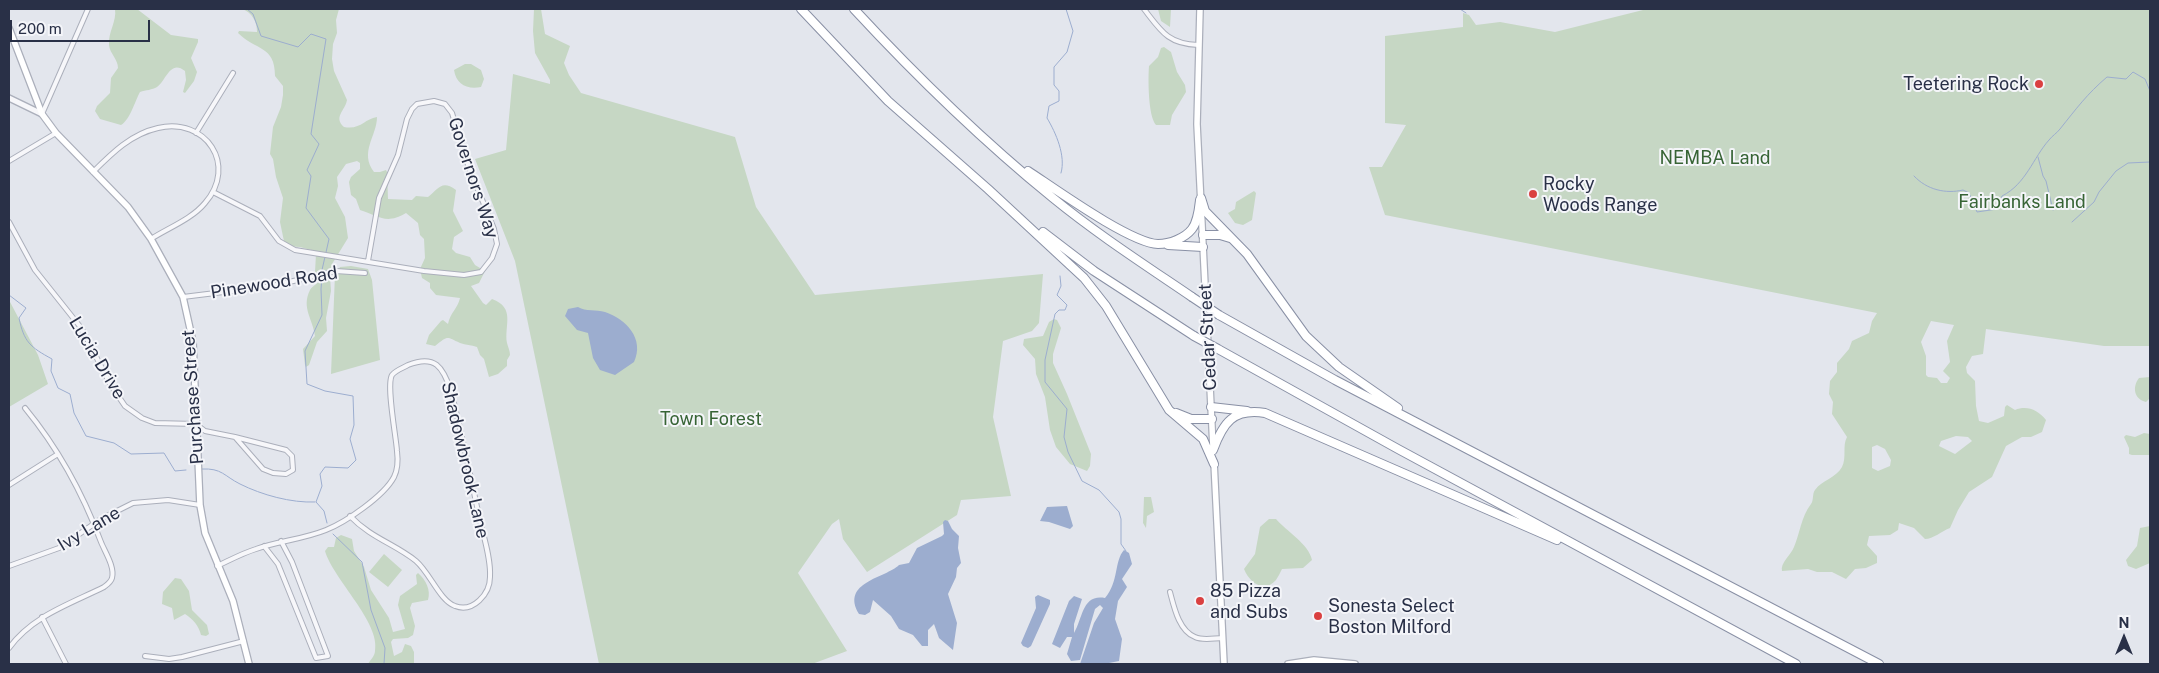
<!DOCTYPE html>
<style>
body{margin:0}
#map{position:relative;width:2159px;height:673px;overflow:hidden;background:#e3e6ed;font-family:"Public Sans",sans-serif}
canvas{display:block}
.frame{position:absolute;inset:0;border:10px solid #293047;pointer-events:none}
.north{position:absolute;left:2099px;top:613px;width:50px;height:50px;-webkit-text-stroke:4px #f4f5f9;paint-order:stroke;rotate:0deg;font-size:14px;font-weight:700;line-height:20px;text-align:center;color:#293047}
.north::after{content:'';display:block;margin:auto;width:18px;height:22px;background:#293047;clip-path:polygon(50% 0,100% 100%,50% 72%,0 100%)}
.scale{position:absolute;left:10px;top:20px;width:140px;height:22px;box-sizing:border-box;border:2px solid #293047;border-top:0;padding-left:6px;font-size:15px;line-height:18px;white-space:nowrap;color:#293047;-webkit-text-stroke:4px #f4f5f9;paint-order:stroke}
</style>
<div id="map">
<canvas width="2159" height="673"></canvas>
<div class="frame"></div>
<div class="north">N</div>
<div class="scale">200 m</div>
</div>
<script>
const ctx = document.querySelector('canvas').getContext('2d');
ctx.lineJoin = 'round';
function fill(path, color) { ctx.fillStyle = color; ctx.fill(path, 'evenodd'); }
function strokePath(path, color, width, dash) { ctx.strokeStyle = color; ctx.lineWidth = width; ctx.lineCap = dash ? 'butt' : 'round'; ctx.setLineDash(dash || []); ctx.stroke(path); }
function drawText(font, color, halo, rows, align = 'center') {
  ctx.font = font + ' "Public Sans",sans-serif'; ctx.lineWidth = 4; ctx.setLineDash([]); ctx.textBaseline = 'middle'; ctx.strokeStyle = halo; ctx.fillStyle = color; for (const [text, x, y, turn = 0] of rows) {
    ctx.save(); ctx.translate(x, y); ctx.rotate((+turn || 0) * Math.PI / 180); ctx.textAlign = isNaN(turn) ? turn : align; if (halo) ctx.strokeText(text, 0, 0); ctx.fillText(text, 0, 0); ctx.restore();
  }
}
fill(new Path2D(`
 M115,9H137L171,35L198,39V42L191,58L197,72L194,81L185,93L183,92L186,80L185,71C170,59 166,81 157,87C152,90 146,90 140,92C135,101 130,120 121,125L100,119L95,111L97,106L110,93L111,78L118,68C118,59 110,54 109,45C108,32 117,21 115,9Z
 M242,9H339L336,20L337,33L333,44L332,59L334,71L347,100C345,111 333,117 344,127C361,130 364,119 377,117C377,136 359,152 374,172H380L386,170L387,172L388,199L412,200L416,196L428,197C438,190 441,179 456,190L453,211L463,231L454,237L452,249L456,253L470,257L475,265L485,271L479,283L471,286L483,303L486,305L492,299C516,308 504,325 507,343C508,347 510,351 510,355L507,360V366L498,374L489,377L484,359L480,355L477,347C471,345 466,345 460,343C446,337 449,335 435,346L426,344L429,335L441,321L443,320L448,324C450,313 458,308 460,298L436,295L430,288V283L422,278L420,269L425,258L424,239L420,235L418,223L406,213C386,225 379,216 360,210L356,199L351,195L349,182L351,177L360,169V163L357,161L346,164L337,177L338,186L335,198L345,217L348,238L332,264L330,276L331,291L326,318L327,331L317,342L309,365L306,367L305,365L303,349L315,336C313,319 301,308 310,290C313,285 318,284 321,279L315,272L316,254L315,251L300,247L285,246L280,222L283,198L276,177L273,159L270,154L273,127L281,107L283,95V86L275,76C275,45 256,51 238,33L239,31L257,32C257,22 252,12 242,9Z
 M534,9H541L545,34L570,46L564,63L569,75L581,93L735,137L756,207L815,295L1043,274L1039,323L1032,331L1003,341L993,417L1011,496L961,500L957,515L867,572L843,539L839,519L832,524L798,573L847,651L812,664H599L515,261L475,159L506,150L513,74L550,84V80L535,53L533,31Z
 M1158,9H1171L1170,27L1161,21Z
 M1647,9H2150V346H2104L1986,329L1983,354L1972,356L1966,367L1967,373L1975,381L1976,406L1979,421L1988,423L2004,416L2005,407L2007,405L2015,410C2027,405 2038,410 2046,420L2042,432L2031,437H2022L2006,446L1992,477L1969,492L1958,510L1950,528C1942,531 1933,539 1925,539L1914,528L1899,523L1898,530L1890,535L1869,536L1867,545L1877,556V563L1866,568L1855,569L1846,579L1832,572H1817L1808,569L1782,571C1780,563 1791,555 1794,547C1800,533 1801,517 1811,504C1814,500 1812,494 1815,490C1822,480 1836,478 1842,467C1847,457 1842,446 1847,437L1832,414L1833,402L1829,394L1830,381L1837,372V363L1849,349L1852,341L1869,333L1872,321L1877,313L1385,215L1369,167H1382L1406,125L1385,123V36L1463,27V13L1469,15L1476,25L1500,22L1555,32ZM1931,321L1954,325L1947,341L1950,362L1943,371L1950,378L1947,383H1941L1937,378L1928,377L1926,375V356L1921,342ZM1956,436L1968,437L1972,441L1955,454L1939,446L1941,441ZM1877,445L1885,449L1891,460L1890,466L1878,471L1872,468V447Z
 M1164,47L1171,52L1177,72L1185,85L1186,92L1172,115L1170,125H1156C1148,116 1148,78 1149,66L1158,57L1161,48Z
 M465,64H471L481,70L484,79L481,87C467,90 456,84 454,70Z
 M1254,191L1256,193L1252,220L1243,225L1235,223L1228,213L1235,209L1236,202Z
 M351,266L368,269L372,280L380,360L331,374L335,274L340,267Z
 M9,300L38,355L48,384L9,407Z
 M1054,319L1057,320L1061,328L1053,354V363L1067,394L1091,454L1090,466L1087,471L1070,464L1056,447L1050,430L1045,397L1036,374L1035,359L1023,345L1024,339L1043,336L1049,322Z
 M2150,377V398L2146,402C2134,399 2132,387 2139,378Z
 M2144,433L2150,434V455H2132L2129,454V448L2124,437L2126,435L2135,437Z
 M1144,497H1151L1154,512L1147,516L1146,528L1143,523Z
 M1269,519H1276C1286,531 1309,544 1312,560L1303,568L1282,569C1280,573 1278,577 1276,580C1264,594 1249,582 1244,569L1255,554L1260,527Z
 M2150,526V563L2136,569L2128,566L2126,560L2137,546L2140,528Z
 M341,535L352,539L354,551L364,567L371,590L389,618L393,632L405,629L398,605L400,596L417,584L416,575L418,573C426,580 431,590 428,600L412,603L410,608L415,626L413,635L408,638L393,639L391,642L394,656L402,652L405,644L411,646L414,652V664H368C370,660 375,656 375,651C381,623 333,579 325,551L328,547H334L336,538Z
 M384,554L402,570L388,587L369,572Z
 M175,578L181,579L189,591L192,610L207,625L209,634L206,636L201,635C199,626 193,619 185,614L174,620L172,608L162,604L163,592Z`), '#c6d7c4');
fill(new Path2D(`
 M578,307C586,312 596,309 605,312C626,319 645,339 634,362L615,375L600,370L593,358L588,333L577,330L565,316L568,309Z
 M1067,506L1073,526L1070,529L1049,522L1040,521L1047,507Z
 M945,520L948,521L952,529L959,536L958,548L961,563L957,568L956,577L948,594L957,623L953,650L939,638L934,624L928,630V646H922L913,635L899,629L891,616L873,600L870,612L865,615L859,614C840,582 886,578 899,565L909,563L917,548L942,536L944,534L943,522Z
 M1124,550L1129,553L1132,564L1122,579L1127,587L1118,601L1115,619L1122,639L1119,661L1104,664H1080L1094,623L1103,608L1100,605L1095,609L1080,660L1071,661L1067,654L1072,637H1067L1060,648L1052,644L1069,601L1074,596L1082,599L1074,624V633C1083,618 1082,594 1105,598C1119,582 1114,561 1124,550Z
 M1038,595L1050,600V604L1031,646L1028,648L1023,646L1021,643L1036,608L1035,597Z`), '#9cadcf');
strokePath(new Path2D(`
 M247,9L253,14L261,36L298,47L311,34L326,39L311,134L319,144L307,170L311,176L306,208L329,239L322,270
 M1460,9L1466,13
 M2038,157L2043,176L2046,181L2053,210
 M1061,173C1066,156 1056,133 1047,118L1049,106L1059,101V91L1054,85V67L1067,52L1073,31L1066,9
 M1914,176C1927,190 1946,194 1963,190L1969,193L1977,212L1997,209L2002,196C2026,184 2033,158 2049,140C2052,136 2057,133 2060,129C2076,109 2087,94 2107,77L2126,79L2133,72L2145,79L2150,91
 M2072,222L2094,202L2099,192L2116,171L2128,163L2150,162
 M1060,276L1061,286L1057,295L1067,305L1065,310H1059L1055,314L1045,360V382L1067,409L1064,437L1068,452L1082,481L1099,490L1119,512L1121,519V544L1126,551
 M322,277L321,289L322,315L305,351L307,384L325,391L353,396L354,425L350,439L356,460L348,468L325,467L320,474L322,486L316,502L324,511L327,523
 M9,295L26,308L19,318C24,342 30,347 52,359L51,371L58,388L70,394L74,413L86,436L114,443L131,454L164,453L175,471L186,470
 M202,469C222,468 224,476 240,484C262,495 291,503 315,502
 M333,534L362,562L371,610L385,648L384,664`), '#9cadcf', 1);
const minor = new Path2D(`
 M1144,9C1161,31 1168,44 1198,45
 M42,114L88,9
 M196,133L233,73
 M9,161L56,133
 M93,172C112,153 131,134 158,128C206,117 238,165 205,203C192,219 168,228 151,239
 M213,192L260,216L279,241L295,250L424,271L464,275L481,272L492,258L497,244L494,229L468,165L452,113L445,104L434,101L417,104L412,109L407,119L398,155L379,198L368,261
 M9,222L35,270L82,329L110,384L125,406L142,418L155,423L196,424L205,431L235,437L263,469L273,473L286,474L293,470L292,456L286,450L235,437
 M183,297L272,286L336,271L365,273
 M9,485L58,454
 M264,546L278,564L316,658L328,656L292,562L281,541
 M9,566L59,548L101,519L133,503L168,500L200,505
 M217,566C230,560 243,553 256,549C279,541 304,539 326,530C346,522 384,496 394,477C398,469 398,459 397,451C396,436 386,385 392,375C396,370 403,368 408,365C435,354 443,367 451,391C462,434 471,478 480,521C484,538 491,559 490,577C490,594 473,613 455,606C440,601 430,573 416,561C395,544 371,538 350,516
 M1170,592C1174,607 1179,631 1195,637C1203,641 1214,638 1223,638
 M42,617L66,664
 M9,648C32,616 70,604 104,587C108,584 111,582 112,578C115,567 105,552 101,542C83,494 58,448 25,408
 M145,656L169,659L182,657L244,641`);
const tertiary = new Path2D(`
 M9,98L42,114`);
const secondary = new Path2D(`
 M1200,9L1197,124L1213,447
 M9,28L42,114L56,133L128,207L151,239L183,297L193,342L200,505L205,533L233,601L249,664
 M1214,462L1224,664
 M1288,664L1314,660L1355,664`);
const motorway = new Path2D(`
 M801,9L888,101L988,189L1084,278L1106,306L1169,410L1203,439L1214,464
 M854,9C916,76 982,140 1053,198C1097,234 1145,265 1192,297
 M1028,171C1054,188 1130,243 1158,244C1170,244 1185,238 1192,229C1198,221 1199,209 1200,200
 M1201,198L1205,211L1247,254L1306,336L1339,367L1398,408
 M1043,232L1094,271L1194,336
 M1203,235H1220L1230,238
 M1168,245L1203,247
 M1219,315L1335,380L1879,664
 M1218,349L1398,449L1796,664
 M1211,407L1247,411
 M1176,413L1191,419H1212
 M1213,450C1223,423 1233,408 1265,413L1557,540`);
strokePath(minor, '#abafbb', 6);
strokePath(tertiary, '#abafbb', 8);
strokePath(secondary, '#abafbb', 8);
strokePath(motorway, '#8990a5', 10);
strokePath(minor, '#f7f7fa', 4);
strokePath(tertiary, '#f7f7fa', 5);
strokePath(secondary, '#fff', 5.5);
strokePath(motorway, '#fff', 8);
const motorwayBridge = new Path2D(`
 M1192,297L1219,315
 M1194,336L1218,349`);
strokePath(motorwayBridge, '#8990a5', 10, []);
strokePath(motorwayBridge, '#fff', 8);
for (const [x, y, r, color] of [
 [2039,84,5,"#da4040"],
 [1533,194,5,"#da4040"],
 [1200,601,5,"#da4040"],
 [1318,616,5,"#da4040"]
]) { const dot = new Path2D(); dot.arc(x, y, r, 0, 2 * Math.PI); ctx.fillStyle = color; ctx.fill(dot); strokePath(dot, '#f4f5f9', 2); }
drawText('18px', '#293047', '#f4f5f9', [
 ["Teetering Rock",2029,84,"right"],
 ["Rocky",1543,184],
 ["Woods Range",1543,205],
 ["85 Pizza",1210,591],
 ["and Subs",1210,612],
 ["Sonesta Select",1328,606],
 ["Boston Milford",1328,627]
], 'left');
drawText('18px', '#376435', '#f4f5f9', [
 ["NEMBA Land",1715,158],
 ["Fairbanks Land",2022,202],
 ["Town Forest",711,419]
]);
drawText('18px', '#293047', '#f4f5f9', [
 ["Governors Way",473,178,72],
 ["Pinewood Road",274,283,-9],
 ["Cedar Street",1208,337,-93],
 ["Lucia Drive",97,358,59],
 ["Purchase Street",193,397,-94],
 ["Shadowbrook Lane",465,460,77],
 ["Ivy Lane",89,529,-31]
]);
</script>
